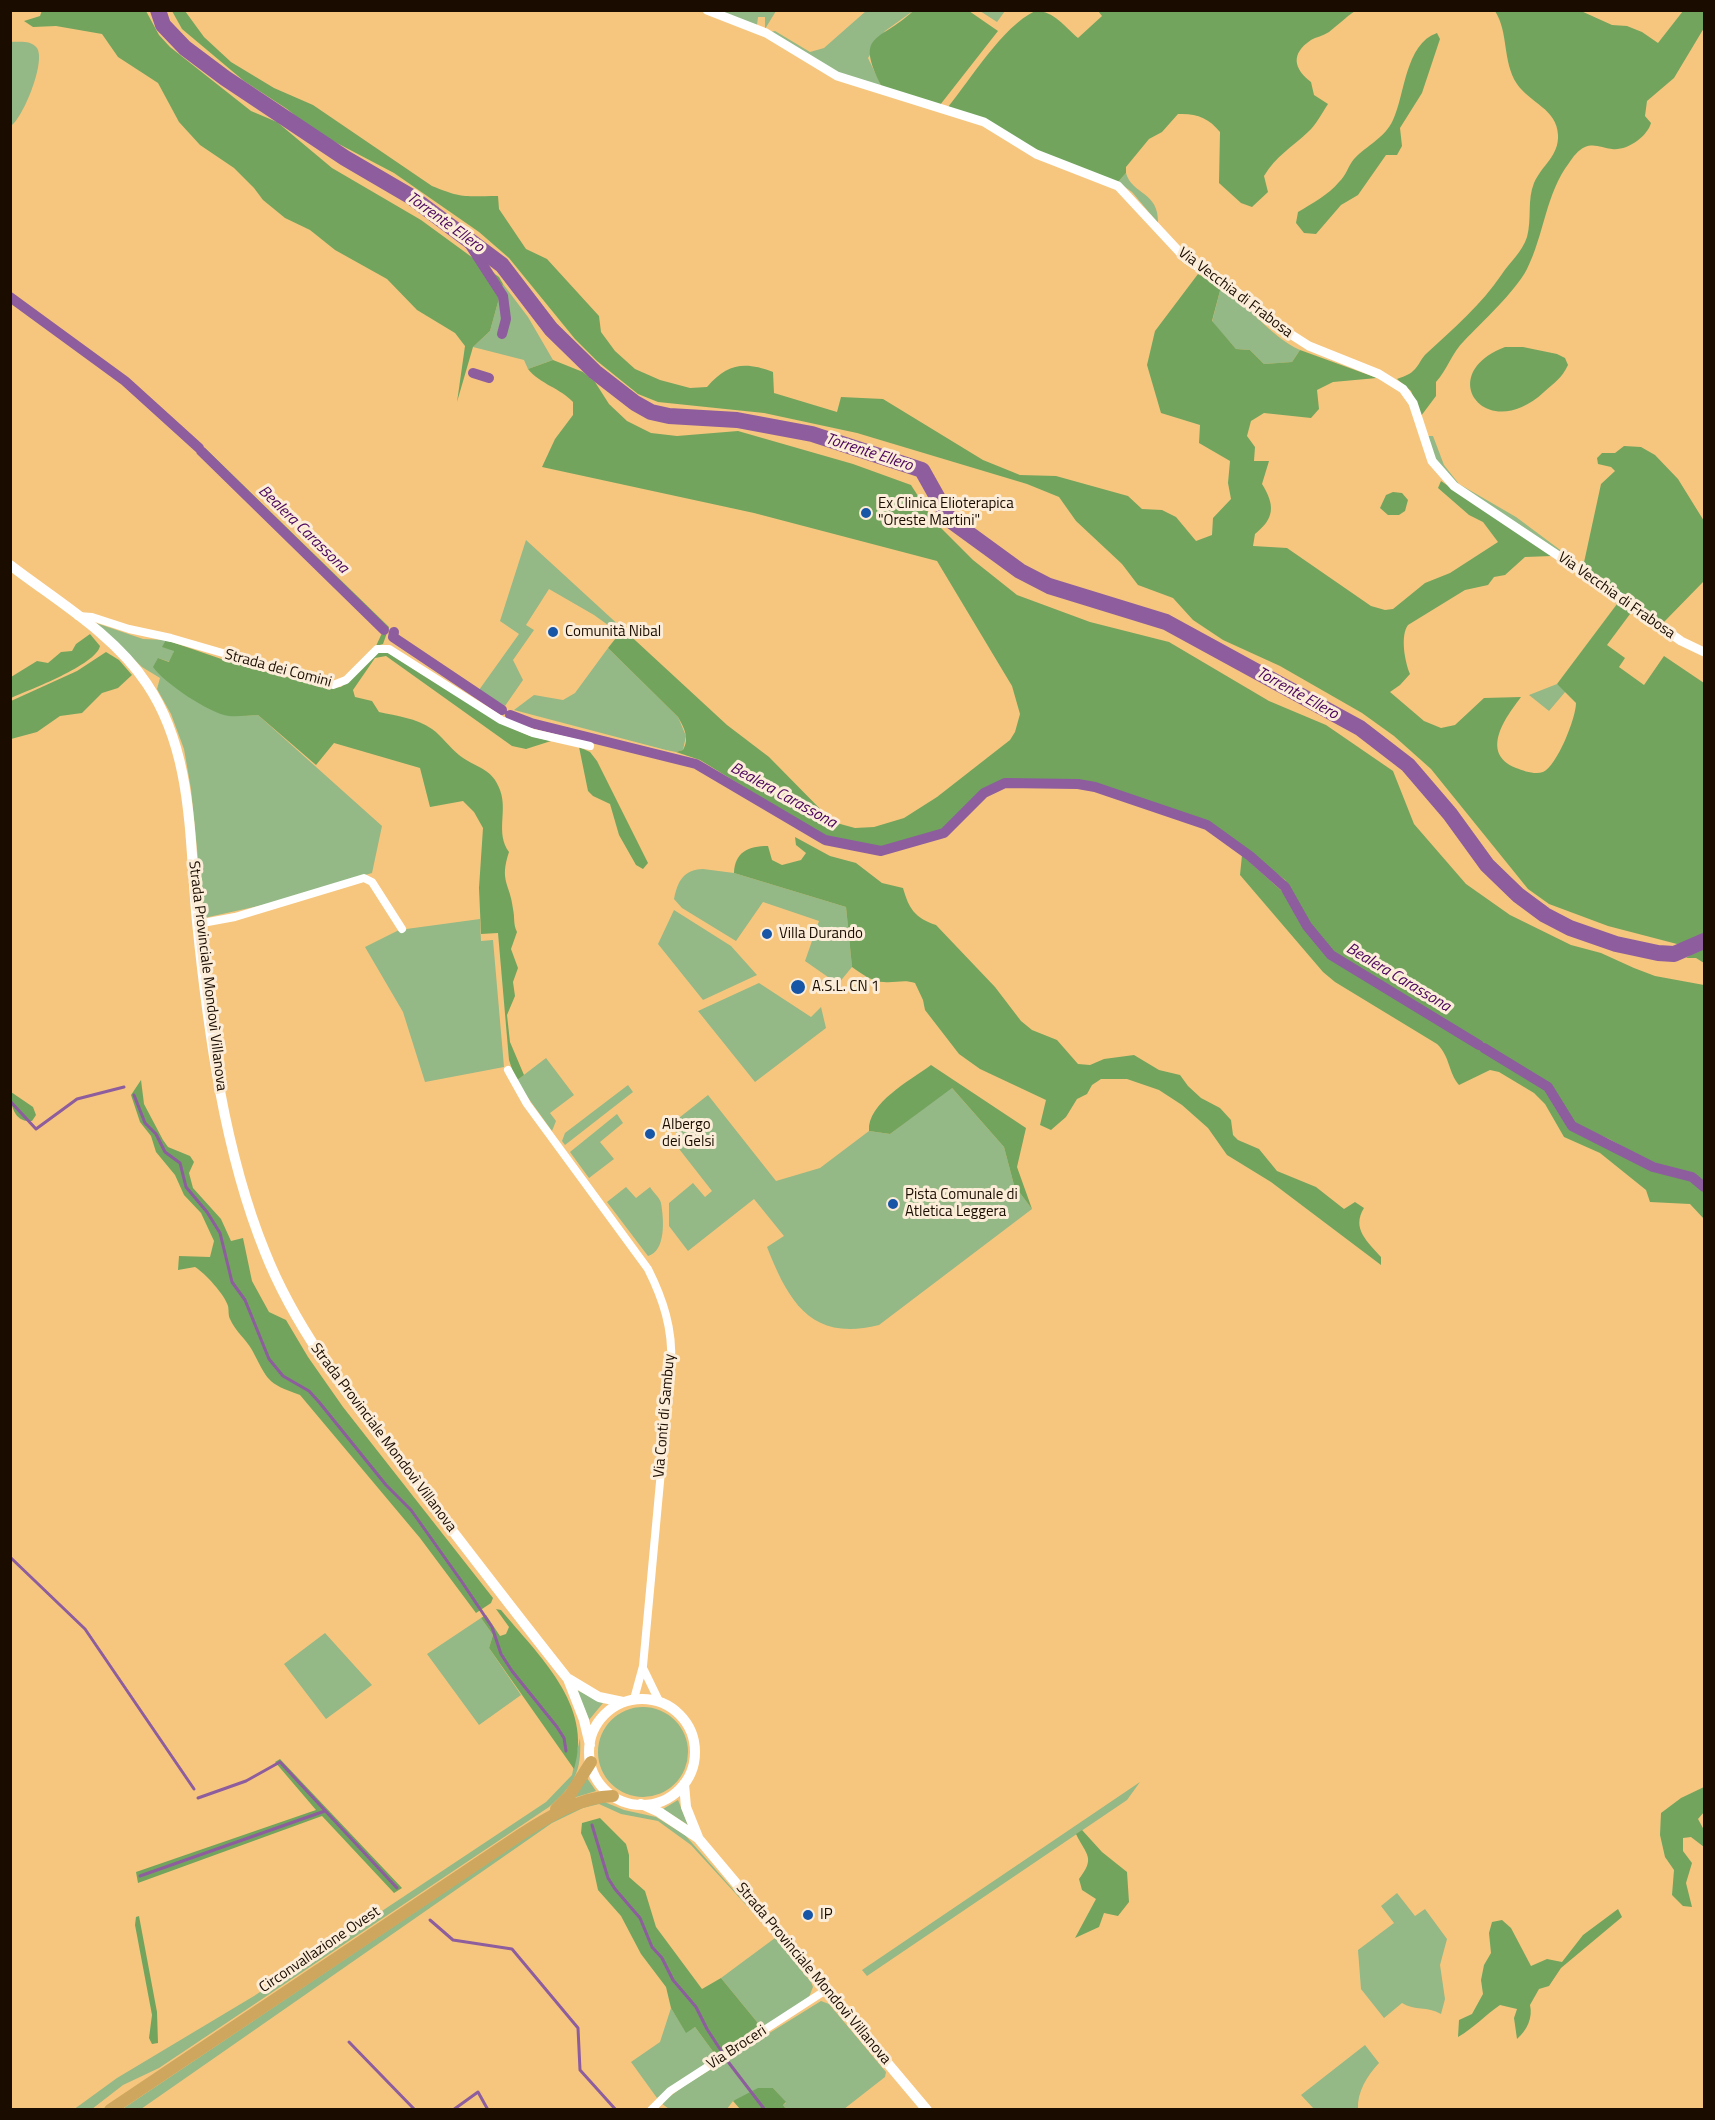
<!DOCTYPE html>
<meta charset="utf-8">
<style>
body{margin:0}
#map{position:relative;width:1715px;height:2120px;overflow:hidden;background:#f6c67e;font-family:"Titillium Web",sans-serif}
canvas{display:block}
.frame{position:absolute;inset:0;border:12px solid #1a0d00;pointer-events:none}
</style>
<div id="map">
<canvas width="1715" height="2120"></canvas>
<div class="frame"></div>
</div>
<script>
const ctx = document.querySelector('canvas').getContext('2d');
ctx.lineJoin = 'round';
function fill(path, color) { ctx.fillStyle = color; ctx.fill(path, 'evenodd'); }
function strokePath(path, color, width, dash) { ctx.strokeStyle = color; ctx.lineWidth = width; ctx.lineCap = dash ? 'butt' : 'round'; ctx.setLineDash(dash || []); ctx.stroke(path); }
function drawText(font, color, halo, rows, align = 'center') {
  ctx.font = font + ' "Titillium Web",sans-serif'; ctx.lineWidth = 6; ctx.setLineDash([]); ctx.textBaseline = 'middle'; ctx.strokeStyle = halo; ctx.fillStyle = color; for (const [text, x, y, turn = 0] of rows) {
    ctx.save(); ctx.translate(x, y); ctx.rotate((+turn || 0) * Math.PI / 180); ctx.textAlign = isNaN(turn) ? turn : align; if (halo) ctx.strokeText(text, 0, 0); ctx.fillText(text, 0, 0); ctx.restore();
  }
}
fill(new Path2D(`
 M718,11H776L765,29V17H758L757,25Z
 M866,11H913L885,31L868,58L882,87L838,73L770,32L775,31L810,52L824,48Z
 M980,11H1005L997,22Z
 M10,42C19,42 31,40 37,48C46,62 23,118 11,126Z
 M1126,173C1132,195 1159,191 1158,223L1132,192L1118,182Z
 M503,284L528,317L553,360L528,369L524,360L473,347L490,331Z
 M1221,287C1250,305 1269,336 1300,350L1292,362L1264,364L1250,350L1236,349L1212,322Z
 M1426,436H1433L1444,465L1459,484L1516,517L1583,567L1454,482L1438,464Z
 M526,540L623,629L619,633L594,615L549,589L526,625L534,630L513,660L523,680L505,706L479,690L519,634L500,621Z
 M96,623L143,639L166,640L174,651L170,662L158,658L230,716L258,715L382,826L372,873L272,903L204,918L191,789L184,749L171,714L157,689L160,678L142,667Z
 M608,648L678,717L686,736L683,750L676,752L666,750L514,710L534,695L563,700L575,693Z
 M1557,684L1566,691L1549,711L1529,695Z
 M703,869L734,873L846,907L852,967L838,984L805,961L819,921L763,902L736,941L682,908L674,899C678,881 683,870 703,869Z
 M674,910L731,946L757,975L703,1000L658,944Z
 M480,919L481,941L493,940L504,1067L425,1082L403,1012L365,947L399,930Z
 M759,983L811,1017L821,1007L826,1028L755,1082L698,1011Z
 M546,1058L574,1095L550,1113L556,1121L552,1131L516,1081Z
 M628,1085L633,1092L565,1145L562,1141L565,1133Z
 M951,1087L1004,1147L1014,1185L1032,1209L879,1325C812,1342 789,1303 767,1247L784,1236L754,1199L688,1251L669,1226V1203L693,1183L705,1197L712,1191L676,1145L682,1140L670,1125L708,1095L776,1181L820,1168L869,1131L890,1134Z
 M617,1114L623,1123L600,1142L614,1159L589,1178L570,1152Z
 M626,1187L636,1198L650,1187C653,1192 660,1198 661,1203C664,1220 666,1251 648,1256L607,1202Z
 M481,1618L493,1635L489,1648L521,1695L479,1725L427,1654Z
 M325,1633L372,1685L326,1719L284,1664Z
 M577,1690L603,1703L589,1720Z
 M598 1752a45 45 0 1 1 90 0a45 45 0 1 1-90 0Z
 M580,1738C582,1772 574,1785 549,1807L159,2068L123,2085L92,2109L73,2110L117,2078L254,1996L546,1802L572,1775Z
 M587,1778L596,1791L573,1798Z
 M1140,1782L1127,1800L867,1976L862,1970Z
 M678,1800L688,1825L663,1809Z
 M602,1801L624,1810L656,1817L685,1835L769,1930L691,1845L658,1821L621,1814L599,1804L583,1808L552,1823L141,2109L121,2110L537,1830L564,1813Z
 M1397,1893L1415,1916L1425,1909L1447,1939L1440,1965L1445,1999L1441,2014C1427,2006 1415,2011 1402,2003L1384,2018L1361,1989L1358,1950L1394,1923L1381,1906Z
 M775,1938L811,1982L813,1987L809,1997L762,2028L721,1978Z
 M821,2001L829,2004L886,2072L885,2077L844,2109H786L783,2105L786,2103L773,2088L733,2101L727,2109H669L661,2103L684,2086Z
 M671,2008L686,2032L695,2027L717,2057L657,2098L631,2062L660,2042Z
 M1365,2045L1379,2063C1367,2076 1357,2092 1358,2109H1314L1301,2095Z`), '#94b886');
fill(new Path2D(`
 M42,10L146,11L159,35L170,47L251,111L277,122L332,168L421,220L499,277L503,284L490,331L473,347L457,402L465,346L455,333L417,310L387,279L335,250L310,230L285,218L263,200L254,188L234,168L200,145L179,122L158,83L118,57L102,34L56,26L33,27L24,21L40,16Z
 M172,11H185L204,37L231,62L274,88L313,105L432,186C463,199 467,196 498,196L499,209L526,249L547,259L599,316L601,332L615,351L635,369L660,380L690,388L707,387C727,364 744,361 773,372L774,393L837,412L841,397L883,399L983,460L1020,475L1056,476L1128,496L1142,509L1162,510L1176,517L1196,541L1212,535L1213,518L1231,499L1228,483L1230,461L1199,443L1200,425L1161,413L1147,365L1155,331L1198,274L1221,287L1212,321L1236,349L1250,350L1264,364L1292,362L1300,350L1377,378L1333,382L1317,390L1319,409L1311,418L1264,413L1251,421L1247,436L1255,447L1254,461H1269L1262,484C1275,505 1275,518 1255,534L1253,546L1287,548L1371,606L1385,610L1393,609L1425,583L1450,573L1498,542L1483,522L1469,515L1438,488L1441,481L1552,556L1525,557L1505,575L1494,577L1488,585L1465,590L1408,625C1400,636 1405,662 1410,674L1400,685L1390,692L1424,721L1441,728L1455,725L1484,698L1521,697C1506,717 1479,753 1516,768C1524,771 1535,775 1543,772C1557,766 1576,718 1576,703L1557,684L1620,600L1633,610L1607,645L1625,658L1619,667L1644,685L1664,656L1704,683V937L1692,943L1677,944L1608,926L1549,904L1528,889L1431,769L1394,736L1362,713L1280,666L1223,640L1193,620L1173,598L1138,585L1122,564L1076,521L1059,497L1027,484L857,433L764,413L658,402L638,394L597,361L575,339L509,258L479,232L394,173L314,131L287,109L244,81L182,29Z
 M913,11H969L998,31L940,105L882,87C854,32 879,43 913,11Z
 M1035,11C1053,10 1065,27 1078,38L1102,16L1098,11H1355C1346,17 1338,25 1329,32C1323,36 1316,37 1311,40C1290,54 1294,69 1311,82L1314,95L1328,104C1322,113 1316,125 1308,132C1292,147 1276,156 1264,176L1268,192L1252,207L1241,203L1219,183L1220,132C1209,118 1196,113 1178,114L1162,132L1149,139L1126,167V173L1118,182L1060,161L948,107C971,79 1002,27 1035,11Z
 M1495,11H1581L1612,25L1627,26L1642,32L1658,43L1683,11H1704V28L1674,78L1647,101L1645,116L1651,123C1647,137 1627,151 1612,149C1603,148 1594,143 1585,147C1578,150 1573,157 1569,163C1546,193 1544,235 1527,269C1515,292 1482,322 1464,341C1453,351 1447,370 1436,382V396L1421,416L1411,391L1397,379C1402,377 1409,375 1413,371C1419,366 1421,358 1427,353C1454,328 1481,305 1502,274C1510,262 1522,252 1527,237C1532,219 1527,200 1534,183C1542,165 1559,156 1558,135C1557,109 1530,103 1517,84C1502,61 1509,33 1495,11Z
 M1437,33L1440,39L1422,93L1400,128L1402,146L1397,155H1386L1358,195L1341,205L1316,234L1304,233L1296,223L1298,212C1313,203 1328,195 1339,182C1346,176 1348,166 1354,159C1367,145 1385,138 1393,120C1405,95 1405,44 1437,33Z
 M1505,347H1523L1557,354L1565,358L1568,365C1562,378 1554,383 1544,392C1486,446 1433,374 1505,347Z
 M553,360L583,372L595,382L609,404L627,421L651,433L677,436L738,431L853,464L911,485L934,521L973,560L1017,595L1090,622L1169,642L1269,701L1326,725L1393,771L1414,824L1466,884L1510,915L1571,945L1601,953L1634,968L1655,976L1704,985V1184L1694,1175L1656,1165L1609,1139L1576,1125L1548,1084L1333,952L1310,923L1285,880L1212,824L1201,819L1090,782L1008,780L986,788L943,829L881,848L824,836L700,760L676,752L683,750C690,738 684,728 678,717L608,648L623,629L727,725L769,757L833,822L855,828L874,827L904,818L937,797L1010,740L1015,732L1020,714L1012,686L937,561L754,513L542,467L555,439L573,415V402C560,388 540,384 528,369Z
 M1624,446L1641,447L1655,455L1678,479L1704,521V581L1663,623L1583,567L1601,484L1615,471L1611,467L1598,464L1597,458L1602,453H1615Z
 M205,448L389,627L383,644L376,646L382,633L201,457Z
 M1393,492L1402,493L1408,500L1405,511L1399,515H1388L1380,508L1386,495Z
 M90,634L100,646C96,665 29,690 11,698V677L37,661L48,663L61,652L72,651L76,644Z
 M166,640L230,662L329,688L341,687L378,653L387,652L498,722L530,736L551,741L526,749L512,746L386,656L375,658L353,690L355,697L372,701L379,712C397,716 416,718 432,729C442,736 449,747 459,755C475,768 492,767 500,790C508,811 495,833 509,852C499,882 510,883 513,909C515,918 513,924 517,932L511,949L518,968L513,982L515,996L507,1015L510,1042L524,1075L516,1081L509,1060L498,933L481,934L479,888L483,828L474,812L463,801L430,807L420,768L334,743L316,765L258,715C249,715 238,717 229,716C210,714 163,682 153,667L158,658L169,662L174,651L162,647Z
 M106,652L119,660L132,675L118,688L102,693L82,713L60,716L37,732L11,739V701L77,671Z
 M579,747L590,752L597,761L648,863L643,869L636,865L619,835L610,804L593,796L588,791Z
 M795,837L830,856L856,863L882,883L903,888C909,909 915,918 936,925L995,987L1021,1021L1032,1030L1057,1040L1078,1064L1090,1065L1104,1059L1134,1055L1159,1070L1180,1075L1188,1086L1201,1098L1220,1108L1231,1120L1233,1135L1238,1140L1259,1149L1277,1171L1316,1187L1344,1209L1355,1202L1364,1208C1351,1229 1368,1242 1381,1257V1265L1271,1182L1227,1155L1208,1128L1182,1105L1159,1090L1127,1079H1101L1092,1085L1087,1094L1077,1099L1066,1117L1051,1130L1040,1125L1046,1100L980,1069L959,1054L925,1010L923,1000L915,983C904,979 896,983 884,982C872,982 862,974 852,967L846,907L734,873C735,852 748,846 768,846L772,860L782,865L801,860L806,853L796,845Z
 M1242,855L1284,893L1304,928L1333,960L1545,1088L1574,1129L1606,1143L1653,1169L1690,1179L1704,1191V1219L1690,1204L1650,1202L1646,1190L1600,1153L1564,1137L1545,1104L1534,1093L1499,1072L1490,1070L1459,1085C1448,1072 1450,1056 1437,1044L1335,982L1323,972L1240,875Z
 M1704,945V963L1696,958H1686Z
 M931,1065L1026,1128L1017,1167L1032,1209L1014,1185L1004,1147L952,1088L890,1134L869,1131C867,1103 911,1080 931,1065Z
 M141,1080L144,1104L163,1140L168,1147L190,1156L194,1162L189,1173L193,1188L221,1219L231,1241L243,1238L252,1281L269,1312L286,1320L308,1357L343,1407L493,1598L491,1603L476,1613L420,1538L300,1395C266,1383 268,1380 252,1350C246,1339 235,1331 230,1319C228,1315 229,1310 228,1306C225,1295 205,1273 195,1267L178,1270L179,1256L210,1257L214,1241L201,1213L184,1195L175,1175L156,1152L151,1136L140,1122L131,1095Z
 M11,1092L33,1107L36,1115L32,1121C15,1123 10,1106 11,1092Z
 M496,1609L501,1610C538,1655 594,1705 574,1769L489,1648L493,1635L481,1618L486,1615L500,1636L506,1634L509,1627Z
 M280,1759L402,1888L394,1893L322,1816L138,1883L136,1872L316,1810L275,1762Z
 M1704,1787V1812L1698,1819L1704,1830V1847L1691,1837L1683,1838V1851L1692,1863L1686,1883L1692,1907L1683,1906L1672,1895L1674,1870L1665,1857L1660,1835L1661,1813L1681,1798Z
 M600,1818L626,1844L629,1855V1877L645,1891L656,1927L702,1989L721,1978L762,2028L717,2057L695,2027L686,2033L671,2008L666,1987L641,1954L621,1916L598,1890L590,1853L581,1833L582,1823Z
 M1082,1830L1102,1852L1127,1872L1129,1902L1118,1916L1104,1913L1099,1927L1075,1938L1096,1899L1082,1890L1079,1879C1096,1857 1086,1855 1076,1834Z
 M1618,1909L1622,1917L1561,1968L1549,1986L1539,1989L1530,2005C1533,2018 1527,2030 1517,2039L1514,2018L1517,2009L1500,2005C1485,2015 1474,2028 1458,2037L1459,2020L1472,2014L1483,1994L1481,1980L1484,1965L1491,1953L1489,1933L1492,1922L1502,1920L1511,1928L1531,1966L1547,1959L1562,1962L1583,1935Z
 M139,1916L157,2012L158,2043L152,2044L149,2038L152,2015L135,1925L136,1917Z
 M758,2088H773L786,2102L783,2105L786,2109H740L733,2101Z`), '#72a45e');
strokePath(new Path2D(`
 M134,1095L145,1123L156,1134L165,1152L180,1163L186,1187L207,1212L220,1233L232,1282L245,1300L269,1359L283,1376L309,1391L319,1402L386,1485L411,1510L462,1582L492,1627L501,1654L512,1671L557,1727L564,1738L566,1751
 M10,1101L36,1129L77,1099L124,1087
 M10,1557L85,1629L194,1789
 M198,1798L246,1781L280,1762L397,1888
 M592,1825L608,1878L615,1889L640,1918L652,1947L662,1958L673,1980L696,2007L707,2029L729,2063L765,2110
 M140,1876L325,1811
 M430,1920L453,1940L512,1949L578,2028L580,2070L616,2110
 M349,2042L415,2110
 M453,2110L478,2092L488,2110`), '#8d5d9e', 3);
strokePath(new Path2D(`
 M466,239L503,296L506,319L502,334
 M10,297L125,381L199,448
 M473,373L489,378
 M201,451L384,630
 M394,632L393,637L502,710
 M510,715L531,723L696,764L825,840L881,851L944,833L984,793L1005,783L1078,784L1095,787L1207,825L1250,856L1285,887L1307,926L1331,955L1479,1045
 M1484,1048L1548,1087L1572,1126L1653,1167L1692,1177L1704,1187`), '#8d5d9e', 10);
strokePath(new Path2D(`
 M158,10L163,25L185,48L225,78L345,158L410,196L502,265L551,329L595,372L635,403L651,412L669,416L737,420L812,434L922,470L950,520L1020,571L1049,586L1166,622L1360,728L1408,765L1450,814L1487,865L1518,895L1545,915L1570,928L1616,944L1658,953L1674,954L1704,941`), '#8d5d9e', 16);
strokePath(new Path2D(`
 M78,616L92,617L129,629L171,638L333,685L346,680L377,649H389L501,720L533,733L590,746
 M197,924L235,917L364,878L372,882L402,929
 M508,1070L527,1104L648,1269C663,1299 673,1329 671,1363L643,1666L634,1699
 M644,1670L659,1701
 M651,2110L670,2091L826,1990`), '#fff', 8);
strokePath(new Path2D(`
 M707,10L766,33L837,76L984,122L1036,154L1118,186L1186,259L1238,293L1281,328L1309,346L1379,374L1403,389L1413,403L1432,461L1454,486L1620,597L1681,641L1704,652`), '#fff', 9);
strokePath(new Path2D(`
 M10,565C57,601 114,634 147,684C194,754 189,841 197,922C208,1030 224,1151 265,1252C297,1333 352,1400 405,1469C459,1539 513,1610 568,1679L584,1720L590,1745
 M569,1679L599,1697L623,1702
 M589 1752a53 53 0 1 1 106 0a53 53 0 1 1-106 0Z
 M684,1784L686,1807L698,1837
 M641,1804L659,1812L698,1838L927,2110`), '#fff', 10);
strokePath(new Path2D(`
 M556,1809L570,1795L591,1762
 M110,2110L523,1833C550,1816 580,1797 613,1796`), '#cfa65e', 12);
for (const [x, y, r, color] of [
 [866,513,6,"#1755a6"],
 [553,632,6,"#1755a6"],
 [767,934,6,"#1755a6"],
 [798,987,8,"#1755a6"],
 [650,1134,6,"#1755a6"],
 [893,1204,6,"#1755a6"],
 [808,1915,6,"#1755a6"]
]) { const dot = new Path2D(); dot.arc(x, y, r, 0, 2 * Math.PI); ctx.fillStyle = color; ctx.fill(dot); strokePath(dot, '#fcedd9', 2); }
drawText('15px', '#1a0d00', '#fcedd9', [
 ["Via Vecchia di Frabosa",1235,293,37],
 ["Via Vecchia di Frabosa",1616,596,35],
 ["Strada dei Comini",278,669,15],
 ["Strada Provinciale Mondovì Villanova",207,976,83],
 ["Via Conti di Sambuy",665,1416,-85],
 ["Strada Provinciale Mondovì Villanova",383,1438,53],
 ["Circonvallazione Ovest",320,1950,-34],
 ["Strada Provinciale Mondovì Villanova",813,1974,50],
 ["Via Broceri",737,2048,-33]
]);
drawText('15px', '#1a0d00', '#fcedd9', [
 ["Ex Clinica Elioterapica",878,504],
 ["\"Oreste Martini\"",878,521],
 ["Comunità Nibal",565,632],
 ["Villa Durando",779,934],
 ["A.S.L. CN 1",812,987],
 ["Albergo",662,1125],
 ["dei Gelsi",662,1142],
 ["Pista Comunale di",905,1195],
 ["Atletica Leggera",905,1212],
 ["IP",820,1915]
], 'left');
drawText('italic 16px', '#4a055c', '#fcedd9', [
 ["Torrente Ellero",445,223,36],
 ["Torrente Ellero",869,453,18],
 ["Bealera Carassona",303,530,44],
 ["Torrente Ellero",1297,694,29],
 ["Bealera Carassona",783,796,29],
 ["Bealera Carassona",1398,978,31]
]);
</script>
